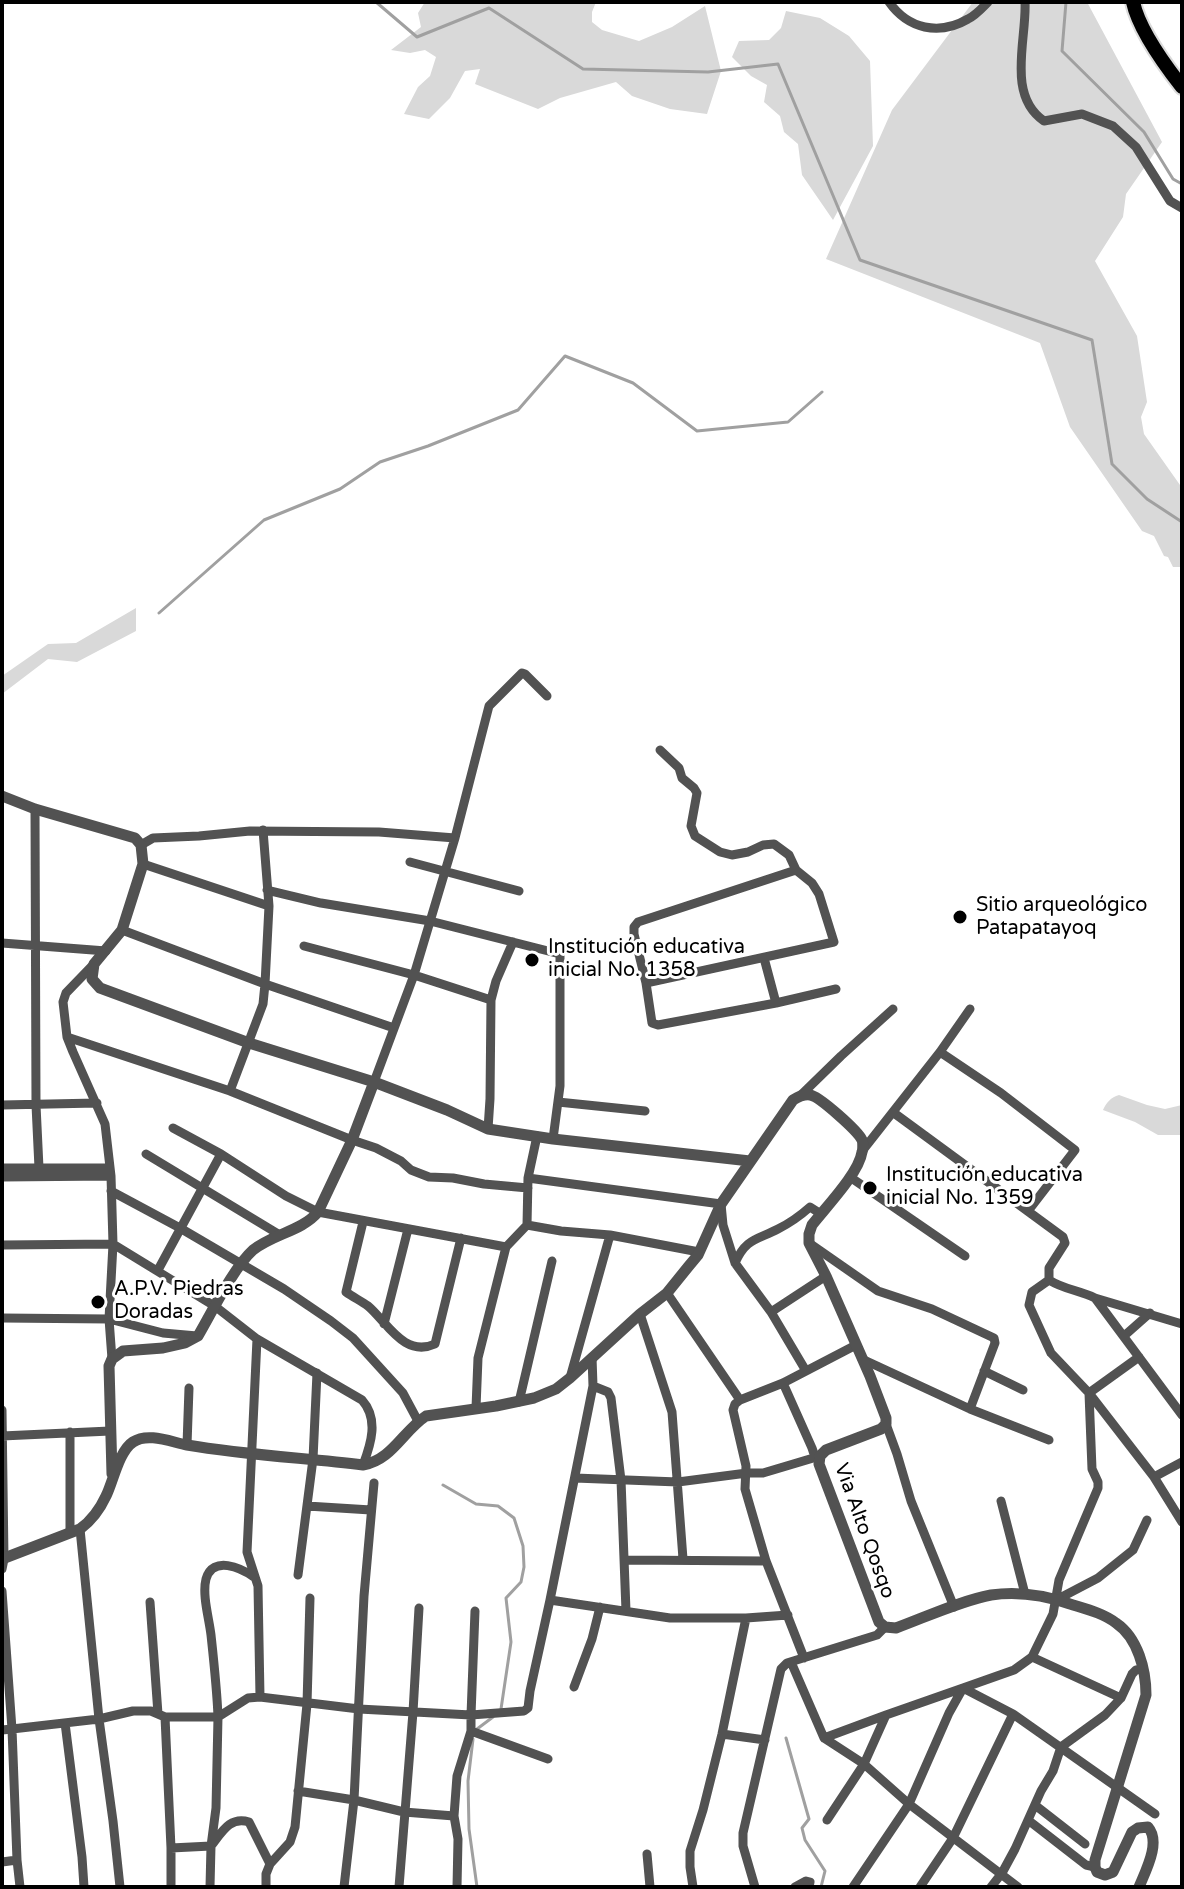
<!DOCTYPE html>
<meta charset="utf-8">
<style>
body{margin:0}
#map{position:relative;width:1184px;height:1889px;overflow:hidden;background:#fff;font-family:"Varela Round",sans-serif}
canvas{display:block}
.frame{position:absolute;inset:0;border:4px solid #000;pointer-events:none}
</style>
<div id="map">
<canvas width="1184" height="1889"></canvas>
<div class="frame"></div>
</div>
<script>
const ctx = document.querySelector('canvas').getContext('2d');
ctx.lineJoin = 'round';
function fill(path, color) { ctx.fillStyle = color; ctx.fill(path, 'evenodd'); }
function strokePath(path, color, width, dash) { ctx.strokeStyle = color; ctx.lineWidth = width; ctx.lineCap = dash ? 'butt' : 'round'; ctx.setLineDash(dash || []); ctx.stroke(path); }
function drawText(font, color, halo, rows, align = 'center') {
  ctx.font = font + ' "Varela Round",sans-serif'; ctx.lineWidth = 6; ctx.setLineDash([]); ctx.textBaseline = 'middle'; ctx.strokeStyle = halo; ctx.fillStyle = color; for (const [text, x, y, turn = 0] of rows) {
    ctx.save(); ctx.translate(x, y); ctx.rotate((+turn || 0) * Math.PI / 180); ctx.textAlign = isNaN(turn) ? turn : align; if (halo) ctx.strokeText(text, 0, 0); ctx.fillText(text, 0, 0); ctx.restore();
  }
}
fill(new Path2D(`
 M425,2H596L592,12V22L602,30L639,41L672,27L705,6L721,71L707,114L670,109L632,96L616,82L560,98L538,109L475,84L480,69L465,71L450,98L429,119L404,114L418,87L430,76L436,57L425,50L410,53L391,50L421,27L418,13Z
 M973,2H1087L1162,142L1126,194L1123,217L1095,261L1137,336L1147,402L1141,417L1144,434L1180,485H1182V567H1173L1168,557L1164,556L1154,536L1142,531L1070,427L1040,343L826,259L892,110Z
 M786,11L820,18L849,36L870,61L873,146L833,220L802,175L798,144L784,132L780,116L764,102L767,85L751,76L732,57L739,41L769,40L781,28Z
 M136,608V631L77,662L48,659L2,694V676L48,644L76,643Z
 M1119,1095L1147,1105L1165,1109L1182,1105V1135H1158L1135,1122L1103,1110C1106,1103 1111,1097 1119,1095Z`), '#d9d9d9');
strokePath(new Path2D(`
 M376,2L417,37L489,8L583,69L708,72L778,64L860,260L1092,340L1112,464L1147,499L1182,522
 M1066,2L1062,51L1144,132L1173,179L1182,184
 M159,613L264,520L340,489L380,462L428,446L518,410L565,356L633,383L697,431L788,422L822,392
 M443,1485L476,1504L498,1506L514,1518L523,1546L524,1567L521,1582L506,1598L511,1642L501,1709
 M477,1729L493,1717
 M786,1738L809,1819L802,1828L805,1840L825,1871L821,1887
 M473,1739L468,1781L469,1829L477,1887`), '#a0a0a0', 3);
const primary = new Path2D(`
 M1133,2C1139,30 1164,64 1182,87`);
strokePath(primary, '#dbdbdb', 18);
strokePath(new Path2D(`
 M889,2C908,29 939,36 968,19C976,15 982,8 988,2
 M1025,2C1027,39 1006,95 1044,121L1082,114L1113,126L1136,147L1170,201L1182,208
 M660,750L679,768L682,778L694,788L697,793L691,826L695,836L720,852L732,855L748,852L763,845L774,844L789,855L796,870L812,883L819,894L834,942L646,983L652,1023L658,1025L776,1003L836,989
 M35,809L36,1105L39,1168
 M141,845L153,838L199,836L250,831L379,832L455,838
 M410,862L519,891
 M143,864L269,906
 M267,890L321,903L430,921L560,954V1086L553,1139
 M122,930L265,984L394,1028
 M2,943L106,951
 M304,946L414,975L491,1000
 M764,958L776,1003
 M94,964L66,993L63,1002L67,1037L73,1052L105,1124L111,1176L113,1244L109,1319L112,1359
 M646,983L634,934V927L638,922L796,870
 M67,1037L230,1091L352,1140L376,1148L401,1161L411,1170L429,1177L453,1178L484,1184L528,1188
 M940,1052L1001,1093L1075,1150L1028,1211
 M374,1082L414,975L455,838L489,706L522,673L525,674L547,696
 M230,1091L263,1004L265,984L269,906L263,830
 M801,1095L841,1056L893,1009
 M558,1102L645,1111
 M2,1105L97,1103
 M894,1113L1063,1237L1065,1243L1049,1268V1280C1065,1290 1079,1290 1095,1298L1182,1415
 M173,1128L221,1154L286,1196L318,1212L506,1247L527,1225L561,1231L610,1235L699,1252
 M488,1129L490,1099L491,1000L496,981L513,942
 M863,1150L940,1052L970,1009
 M146,1154L280,1235
 M2,1168H109
 M2,1177L111,1176
 M850,1177L965,1256
 M528,1178L721,1204L723,1225L735,1263L771,1312L806,1371
 M111,1191L180,1228L284,1289L331,1321L353,1338L403,1393L418,1421
 M363,1222L346,1292C353,1297 361,1301 368,1306C387,1322 404,1358 435,1344L461,1238
 M527,1225L528,1178L537,1136
 M809,1243L878,1291L932,1309L994,1338L995,1343L970,1409
 M2,1245L113,1244L216,1307L257,1339L362,1400C379,1419 371,1444 363,1465
 M735,1263C746,1238 757,1240 778,1229C790,1223 801,1215 810,1207L821,1214
 M158,1270L221,1154
 M1049,1280L1032,1292L1029,1305L1051,1353L1089,1393L1154,1477L1182,1522
 M667,1293L740,1400
 M1095,1298L1182,1324
 M771,1312L826,1276
 M640,1314L672,1412L683,1559
 M2,1318L109,1319L163,1333L197,1336
 M384,1324L408,1229
 M1124,1336L1150,1313
 M257,1339L247,1552L258,1586L260,1697
 M592,1357L593,1386L550,1600L670,1618H746L722,1734L703,1810L690,1851V1867L693,1887
 M862,1359L970,1409L1049,1440
 M984,1371L1023,1390
 M570,1378L610,1235
 M783,1383L812,1448L815,1457
 M593,1386L608,1392L611,1398L621,1480L626,1611
 M519,1402L552,1261
 M476,1408L478,1358L506,1247
 M2,1410L4,1559L2,1569
 M886,1424L897,1454L911,1501L954,1607
 M2,1436L110,1431
 M187,1445L189,1388
 M1154,1477L1182,1462
 M575,1478L678,1482L747,1473H763L820,1456
 M1001,1501L1025,1594
 M307,1506L371,1510
 M80,1529L99,1719L113,1821L120,1887
 M70,1533V1432
 M624,1560L766,1561
 M298,1575L313,1459L317,1373
 M2,1591L12,1729L99,1719L133,1711H151L165,1717H218L216,1808L211,1846L210,1887
 M1056,1600L1098,1578L1133,1550L1147,1520
 M150,1602L158,1714
 M746,1618L788,1615
 M1032,1657L1121,1698
 M804,1658L766,1561L745,1489L746,1466L733,1410L735,1404L740,1400L783,1383L856,1345
 M791,1662L824,1738L886,1715
 M574,1687L592,1639L600,1607
 M165,1717L171,1848V1887
 M218,1717L248,1698L260,1697L359,1709L471,1715L475,1611
 M218,1717C217,1690 214,1663 211,1635C209,1618 202,1595 206,1579C213,1555 241,1568 254,1577
 M65,1723L82,1857L84,1887
 M2,1730L12,1729L17,1860L20,1887
 M471,1731L548,1759
 M722,1734L765,1740
 M824,1738L864,1764L909,1804L1018,1887
 M298,1791L354,1800L404,1812L454,1816
 M1035,1805L1085,1844
 M827,1820L864,1764L886,1715L963,1688L1013,1714L1155,1814
 M1028,1820L1086,1865L1095,1867
 M171,1848L211,1846C222,1832 230,1816 249,1822L270,1864
 M647,1854L650,1887
 M2,1862L17,1860
 M266,1887V1874L270,1864L290,1842L295,1827L307,1704L310,1598
 M344,1887L354,1800L364,1596L374,1483
 M399,1887L413,1712L419,1608
 M457,1887L458,1839L454,1816L457,1776L471,1731V1715L524,1711L528,1708L530,1691L550,1600
 M755,1887L743,1846V1833L781,1669L787,1663L877,1635L885,1627
 M795,1887L806,1881L810,1882L809,1887
 M853,1887L909,1804L949,1713L963,1688L1014,1670L1032,1657L1053,1614L1059,1580L1098,1488V1482L1092,1469L1089,1393L1139,1357
 M920,1887L953,1838L1013,1714
 M991,1887L1002,1873L1015,1849L1041,1791L1053,1771L1061,1747L1105,1715L1121,1698L1132,1674L1136,1670L1143,1669`), '#525252', 9);
strokePath(new Path2D(`
 M2,796L35,809L135,838L141,845L143,864L122,930L94,964L92,979L100,988L249,1043L374,1082L447,1110L488,1129L553,1139L750,1161
 M112,1474L109,1366L112,1359L123,1351L163,1348L185,1343L198,1336C212,1312 234,1267 253,1250C273,1234 302,1231 318,1212L352,1140L374,1082
 M2,1559L80,1529C91,1521 100,1509 106,1496C113,1482 119,1451 133,1442C148,1432 171,1442 187,1445C245,1455 305,1458 363,1465C392,1460 403,1431 426,1416L496,1406L534,1398L556,1389L570,1378L640,1314L667,1293L688,1267L698,1255L721,1204L793,1100C798,1097 803,1094 810,1095C819,1096 858,1131 862,1140C863,1142 863,1150 862,1152C859,1173 826,1207 812,1225L809,1234V1243L826,1276L870,1376L886,1418V1424L881,1429L826,1450L820,1456L819,1464L879,1622L885,1627L896,1628C926,1617 960,1601 991,1595C1018,1591 1044,1595 1070,1604C1086,1609 1103,1613 1116,1623C1138,1638 1146,1670 1146,1695L1095,1860V1867L1097,1872L1105,1875L1113,1872L1132,1832L1138,1828L1148,1827C1161,1842 1146,1870 1139,1887`), '#525252', 11);
strokePath(primary, '#000', 14);
for (const [x, y, r, color] of [
 [960,917,8,"#000"],
 [532,960,8,"#000"],
 [870,1188,8,"#000"],
 [98,1302,8,"#000"]
]) { const dot = new Path2D(); dot.arc(x, y, r, 0, 2 * Math.PI); ctx.fillStyle = color; ctx.fill(dot); strokePath(dot, '#fff', 3); }
drawText('20px', '#000', '#fff', [
 ["Sitio arqueológico",976,906],
 ["Patapatayoq",976,929],
 ["Institución educativa",548,948],
 ["inicial No. 1358",548,971],
 ["Institución educativa",886,1176],
 ["inicial No. 1359",886,1199],
 ["A.P.V. Piedras",114,1290],
 ["Doradas",114,1313]
], 'left');
drawText('20px', '#000', '#fff', [
 ["Via Alto Qosqo",864,1531,70]
]);
</script>
